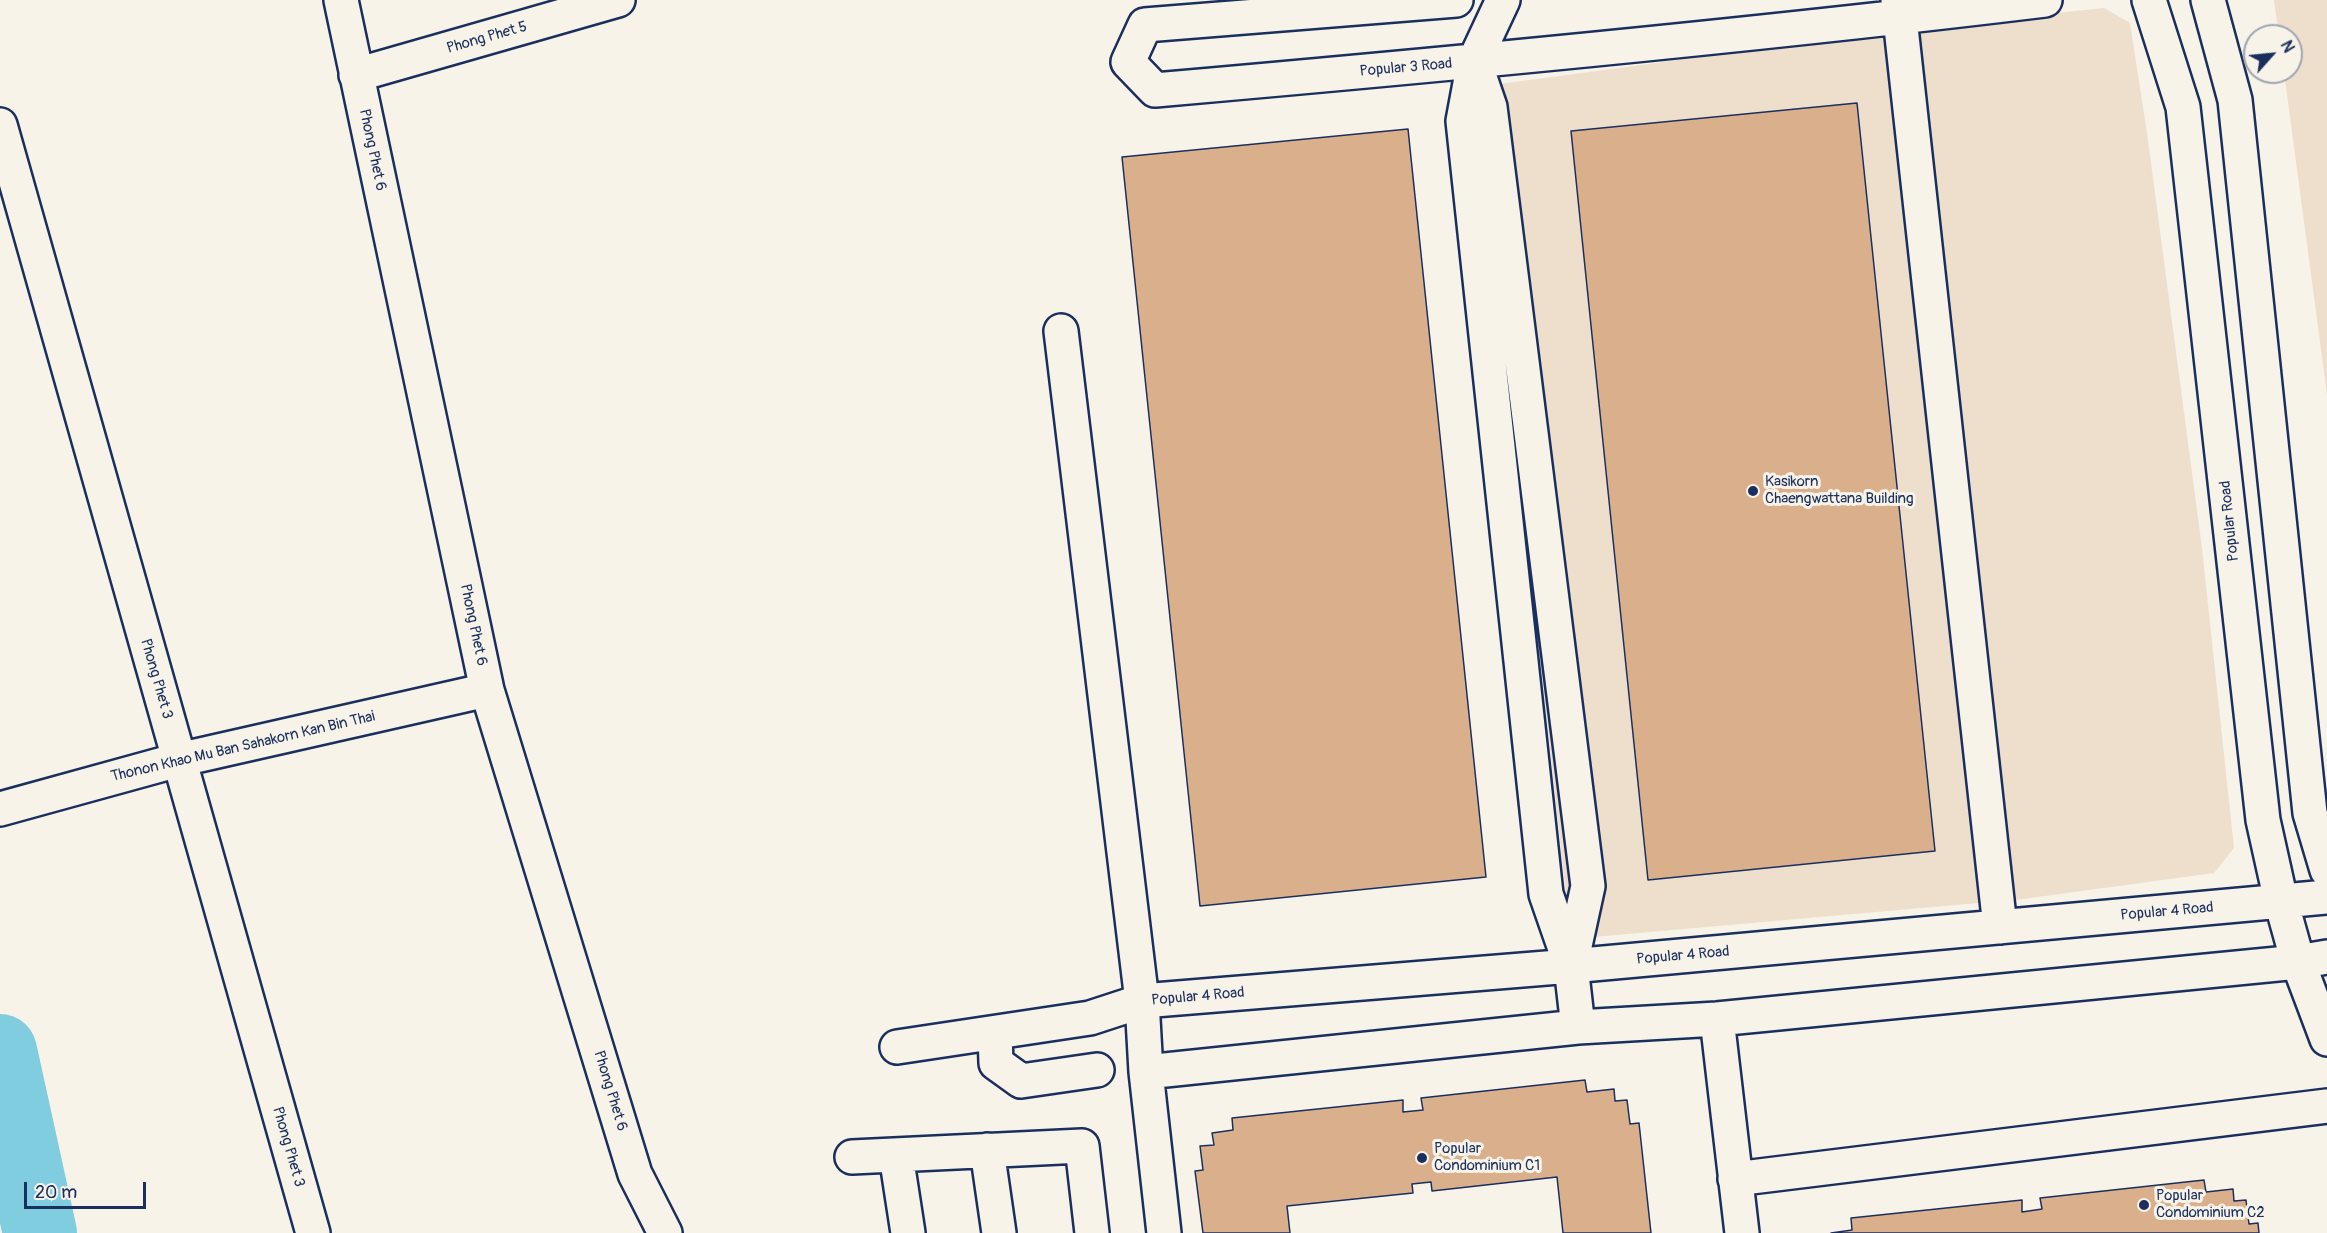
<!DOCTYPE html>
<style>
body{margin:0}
#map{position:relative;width:2327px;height:1233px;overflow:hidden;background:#f7f3e8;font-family:Pangolin,sans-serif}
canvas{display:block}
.north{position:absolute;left:2243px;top:24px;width:60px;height:60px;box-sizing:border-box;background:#f7f3e8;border:2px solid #9fa5b1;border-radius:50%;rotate:63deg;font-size:16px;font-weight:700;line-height:24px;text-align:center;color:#1b2f5e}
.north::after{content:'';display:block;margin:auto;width:21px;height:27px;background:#1b2f5e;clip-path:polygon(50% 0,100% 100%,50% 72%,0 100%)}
.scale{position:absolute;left:24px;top:1182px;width:122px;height:27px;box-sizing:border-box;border:3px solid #1b2f5e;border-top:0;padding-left:8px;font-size:18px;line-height:21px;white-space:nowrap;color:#1b2f5e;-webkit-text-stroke:4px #f7f3e8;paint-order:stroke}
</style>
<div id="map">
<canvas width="2327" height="1233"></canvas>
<div class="north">N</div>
<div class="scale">20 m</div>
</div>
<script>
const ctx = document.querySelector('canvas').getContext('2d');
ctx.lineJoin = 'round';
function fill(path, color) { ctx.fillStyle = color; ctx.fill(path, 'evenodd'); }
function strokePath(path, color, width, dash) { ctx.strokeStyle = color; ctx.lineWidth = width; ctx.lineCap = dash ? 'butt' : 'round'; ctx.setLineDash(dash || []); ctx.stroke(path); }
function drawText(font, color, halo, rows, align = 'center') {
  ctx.font = font + ' Pangolin,sans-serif'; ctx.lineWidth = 6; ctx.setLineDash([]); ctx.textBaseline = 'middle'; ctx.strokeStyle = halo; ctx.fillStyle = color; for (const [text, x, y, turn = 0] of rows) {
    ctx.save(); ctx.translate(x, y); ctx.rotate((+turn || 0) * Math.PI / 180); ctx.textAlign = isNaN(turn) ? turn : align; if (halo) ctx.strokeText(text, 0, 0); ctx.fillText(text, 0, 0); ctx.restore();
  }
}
fill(new Path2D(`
 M2274,0H2327V394L2284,72H2291V36H2279Z
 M2104,8L2130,23L2147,133L2202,548L2234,848L2214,873L2023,899L1571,939L1477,87L1924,27Z`), '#eedfcc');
strokePath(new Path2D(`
 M0,1051L40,1233`), '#80cddf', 74);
const building = new Path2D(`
 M1857,103L1935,851L1648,880L1571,131Z
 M1408,129L1486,877L1200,906L1122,157Z
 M1585,1080L1587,1092L1614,1089L1615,1101L1627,1100L1630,1124L1639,1123L1651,1233H1563L1557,1177L1432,1191L1431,1182L1412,1184L1413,1193L1287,1206L1290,1233H1203L1195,1171L1203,1170L1200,1146L1214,1145L1212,1133L1233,1130L1232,1118L1403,1100V1112L1423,1110L1421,1098Z
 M2204,1180L2206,1192L2233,1189L2234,1201L2246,1200L2249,1224L2258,1223L2259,1233H1831L1852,1230L1851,1218L2022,1200V1212L2042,1209L2040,1198Z`);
fill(building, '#daaf8b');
strokePath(building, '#1b2f5e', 1.5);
const minor = new Path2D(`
 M341,0L487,690L635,1174L665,1233
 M1456,0L1145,25L1128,62L1155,90C1452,64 1749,36 2045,0
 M1503,0L1474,62L1463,121L1546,894L1571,966L1578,1027
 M1898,0L2000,927
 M2149,0L2183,107L2263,820L2281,901L2298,962L2327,1039
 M2208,0L2235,100L2310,813L2327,870
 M1475,63L1490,107L1588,886L1571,964
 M356,75L618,0
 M0,125L313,1233
 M1061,331L1142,1001L1146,1072L1164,1233
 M0,809L178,760L487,690
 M1717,1019L1742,1233
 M995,1033L996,1063L1021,1081L1097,1070
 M897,1047L1090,1018L1142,1001L1571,966L2327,897
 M1146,1072L1578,1027L1717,1019L2298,962L2327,957
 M987,1150L999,1233
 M896,1155L908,1233
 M852,1157L1082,1146L1092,1233
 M1735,1179L2327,1106`);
strokePath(minor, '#1b2f5e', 38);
strokePath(minor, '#f7f3e8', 33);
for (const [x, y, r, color] of [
 [1753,491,6,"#1b2f5e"],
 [1422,1158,6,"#1b2f5e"],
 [2144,1205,6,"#1b2f5e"]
]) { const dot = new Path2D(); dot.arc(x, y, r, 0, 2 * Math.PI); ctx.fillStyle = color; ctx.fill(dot); strokePath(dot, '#f7f3e8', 2); }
drawText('15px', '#1b2f5e', '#f7f3e8', [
 ["Phong Phet 5",487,38,-16],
 ["Popular 3 Road",1406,68,-5],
 ["Phong Phet 6",372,150,78],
 ["Popular Road",2230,521,-96],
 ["Phong Phet 6",473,625,78],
 ["Phong Phet 3",156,679,74],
 ["Thonon Khao Mu Ban Sahakorn Kan Bin Thai",243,747,-13],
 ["Popular 4 Road",2167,912,-5],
 ["Popular 4 Road",1683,956,-5],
 ["Popular 4 Road",1198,997,-5],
 ["Phong Phet 6",610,1091,73],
 ["Phong Phet 3",288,1147,74]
]);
drawText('15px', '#1b2f5e', '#f7f3e8', [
 ["Kasikorn",1765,482],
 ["Chaengwattana Building",1765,499],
 ["Popular",1434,1149],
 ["Condominium C1",1434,1166],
 ["Popular",2156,1196],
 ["Condominium C2",2156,1213]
], 'left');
</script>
